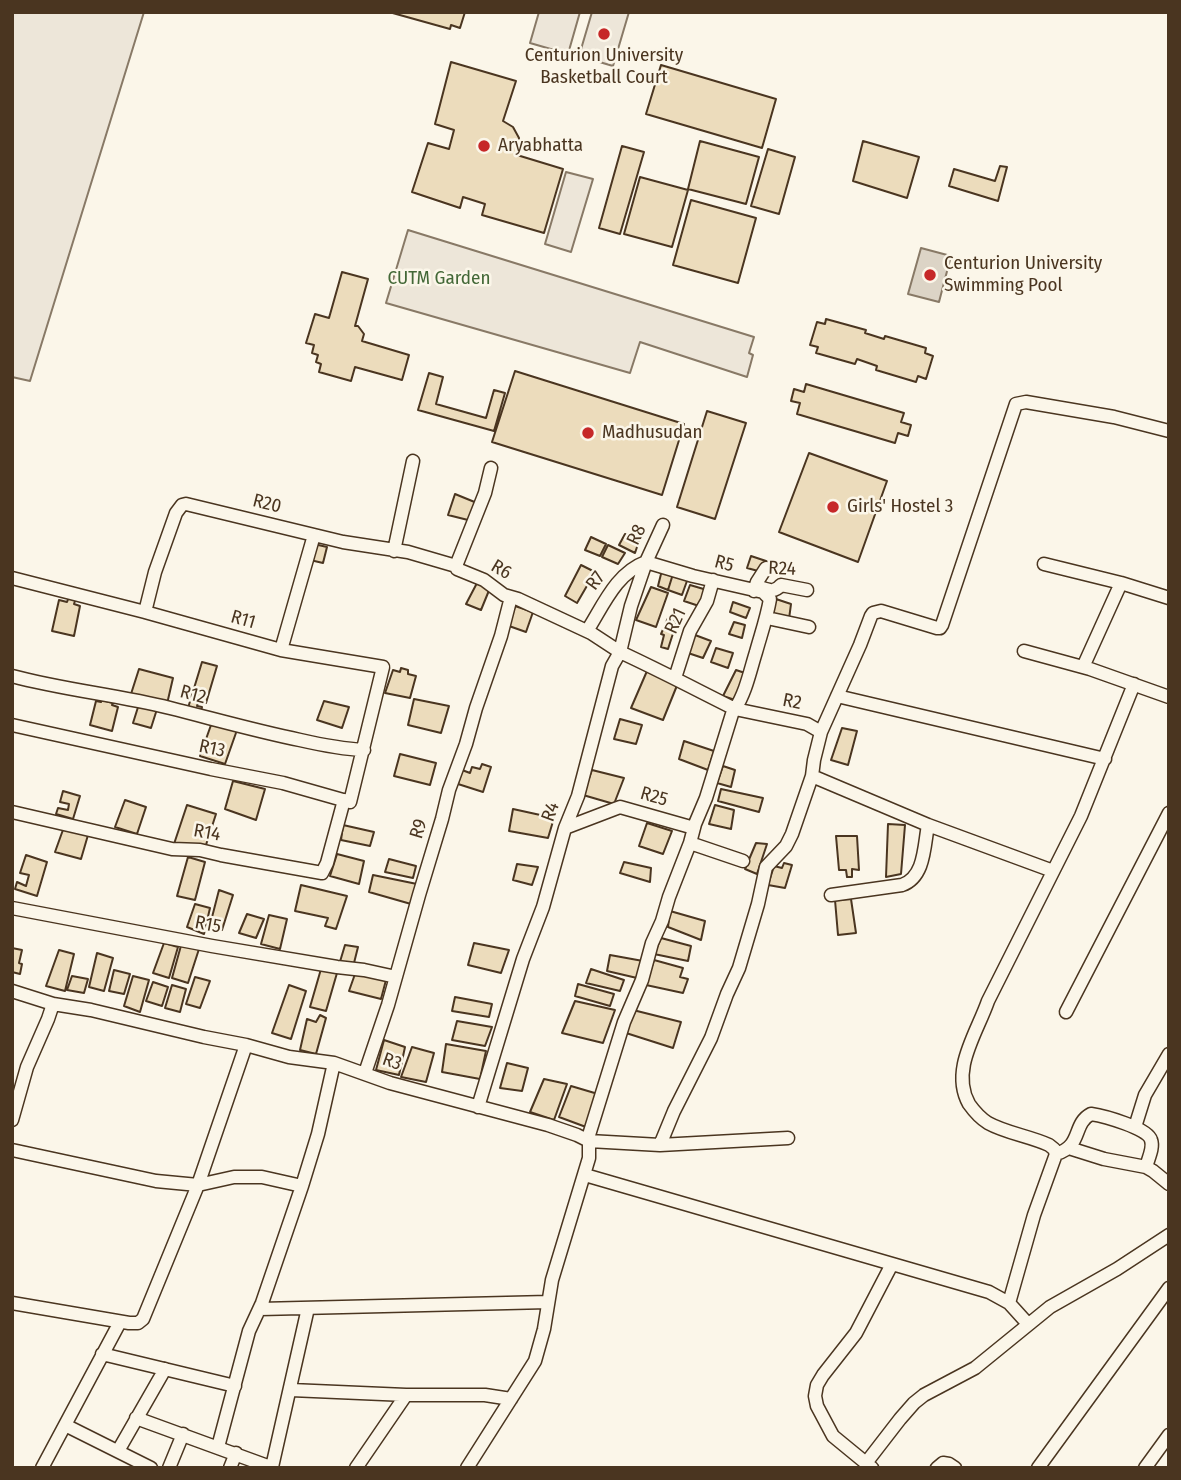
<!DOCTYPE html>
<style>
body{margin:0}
#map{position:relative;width:1181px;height:1480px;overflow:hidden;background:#fbf6e9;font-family:"Fira Sans Condensed",sans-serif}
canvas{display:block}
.frame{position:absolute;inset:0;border:14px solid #4a3520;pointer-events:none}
</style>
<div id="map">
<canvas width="1181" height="1480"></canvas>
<div class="frame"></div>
</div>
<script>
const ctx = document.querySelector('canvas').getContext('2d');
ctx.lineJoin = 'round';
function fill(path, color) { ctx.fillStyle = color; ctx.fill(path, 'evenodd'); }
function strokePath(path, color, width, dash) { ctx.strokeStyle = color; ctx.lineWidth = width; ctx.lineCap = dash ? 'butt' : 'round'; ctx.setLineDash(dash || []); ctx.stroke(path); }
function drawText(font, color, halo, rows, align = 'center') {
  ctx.font = font + ' "Fira Sans Condensed",sans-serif'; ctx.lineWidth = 5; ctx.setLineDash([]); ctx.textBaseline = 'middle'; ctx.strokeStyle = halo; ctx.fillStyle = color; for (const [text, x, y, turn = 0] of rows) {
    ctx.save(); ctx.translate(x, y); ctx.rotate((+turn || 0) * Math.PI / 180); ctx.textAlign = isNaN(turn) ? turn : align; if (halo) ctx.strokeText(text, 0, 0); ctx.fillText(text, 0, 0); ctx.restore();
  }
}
const green = new Path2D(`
 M12,12H144L30,381L12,377Z
 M539,12H580L568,54L530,43Z
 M592,12H629L613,66L579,56Z
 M566,172L593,179L571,252L545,244Z
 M408,230L754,337L749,353L753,355L747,377L640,342L630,373L386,303Z`);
fill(green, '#ede6d9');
strokePath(green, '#887966', 2);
const water = new Path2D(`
 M921,248L951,256L939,302L908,294Z`);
fill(water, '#dcd4c6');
strokePath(water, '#887966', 2);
const building = new Path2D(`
 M389,12H465L460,28L451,25L450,29Z
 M451,62L516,81L503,121L513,127L519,138L517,155L563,169L544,233L482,215L485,204L463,197L460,208L412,192L428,143L449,149L454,130L435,124Z
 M661,65L776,99L762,148L646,114Z
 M700,141L759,157L746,204L688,189Z
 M863,141L919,157L907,198L853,181Z
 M622,146L644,152L620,234L599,228Z
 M768,149L795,157L779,214L751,206Z
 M1000,166L1007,167L998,201L949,186L954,169L995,181Z
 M640,177L688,190L672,247L624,234Z
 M691,200L756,218L738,283L673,265Z
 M342,272L368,279L355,326H358L364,334L362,341L409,355L402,380L355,367L351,381L319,372L321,364L316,362L318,355L312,353L314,345L306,343L315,314L329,318Z
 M826,319L866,330L865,333L884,339L885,336L926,348L925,353L933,356L926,379L918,376L916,382L876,370L877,366L857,359L855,364L816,353L818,347L810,345L817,322L825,324Z
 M515,371L684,424L662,495L492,442Z
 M429,373L443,377L436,404L486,418L494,390L505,393L494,431L418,410Z
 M806,384L904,413L901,422L911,425L908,436L898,433L895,443L797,414L800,403L791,401L794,389L804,392Z
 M707,411L746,423L715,519L677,507Z
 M809,453L887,481L858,562L779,532Z
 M455,494L477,503L472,521L448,515Z
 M625,534L639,541L635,553L619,545Z
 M591,537L606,544L600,556L585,550Z
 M314,544L327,547L323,563L310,560Z
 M608,545L625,553L618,564L602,557Z
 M751,556L766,561L762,572L747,568Z
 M581,565L595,572L577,603L565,596Z
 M662,570L673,574L668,590L658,586Z
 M673,574L688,578L682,595L668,590Z
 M477,583L490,588L481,610L466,604Z
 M690,585L707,590L702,607L684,601Z
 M651,587L668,593L656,627L636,620Z
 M69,597L76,598L74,604L80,606L74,636L52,631L59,600L67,602Z
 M776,599L791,604L789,619L772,616Z
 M733,602L750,608L746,618L730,612Z
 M515,606L533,612L526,632L509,626Z
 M668,618L677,621L668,649L661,647L664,635L661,634Z
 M734,622L745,625L742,638L729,634Z
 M695,635L711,641L703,658L688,653Z
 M716,648L733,653L728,668L711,662Z
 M202,662L217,666L206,703L199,700L197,706L202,707L201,711L188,708Z
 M401,668L408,670V674L416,676L410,698L385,693L393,670L400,672Z
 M139,669L173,678L167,704L131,694Z
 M736,670L745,673L735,700L723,696Z
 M647,671L678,683L663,720L631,708Z
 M414,699L449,706L441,733L408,725Z
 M102,700L113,703L112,705L118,707L112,731L90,725L96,701L101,702Z
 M324,701L349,707L342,728L317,720Z
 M139,704L157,709L151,728L133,723Z
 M620,719L642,725L636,744L614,739Z
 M211,725L237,730L225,764L200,756Z
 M842,728L857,731L848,765L831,760Z
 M684,741L714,751L708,770L679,759Z
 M400,754L436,763L430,785L394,776Z
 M482,764L491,767L483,792L458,784L462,770L470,773L472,767L480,769Z
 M723,766L735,770L731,787L717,783Z
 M592,770L624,778L614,804L583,795Z
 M233,781L265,789L256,820L225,809Z
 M721,789L763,798L759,812L718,801Z
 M63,791L80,796L73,819L56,814L58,808L68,810L69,804L60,802Z
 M125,800L146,807L137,834L115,827Z
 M187,805L216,814L205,848L174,844Z
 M715,805L734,810L731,829L709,824Z
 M513,809L554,818L548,838L509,831Z
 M647,823L672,831L663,854L639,846Z
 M888,824L905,825L901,874L886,877Z
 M343,825L374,832L370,846L341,840Z
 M64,827L88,835L81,859L55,852Z
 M836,836H857L859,870L852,869V877H847L846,870H839Z
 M756,843L767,844L757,874L745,869Z
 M337,854L364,861L359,884L330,876Z
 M26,855L47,862L37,896L15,889L17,882L26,886L29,875L20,873Z
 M188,857L205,862L195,900L177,896Z
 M389,859L416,866L413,878L385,872Z
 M624,862L651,868L650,882L620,873Z
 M784,863L792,865L785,888L768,885L774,866L782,868Z
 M517,864L538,867L532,885L513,880Z
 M373,875L417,884L411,904L369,892Z
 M301,885L347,896L336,929L325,926L328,918L295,911Z
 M219,890L233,895L222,930L210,925Z
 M851,899L856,933L838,935L835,900Z
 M195,904L210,908L204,934L187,927Z
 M670,911L705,921L701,940L668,927Z
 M247,914L264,919L256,938L239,933Z
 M269,915L287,919L280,949L261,944Z
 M661,938L691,946L688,961L654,954Z
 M182,942L199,949L188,983L172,978Z
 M164,943L178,947L169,978L153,973Z
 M474,943L509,950L501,973L468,965Z
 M345,945L358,947L353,967L339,965Z
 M12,948L22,950L19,963L22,964L20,974L12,972Z
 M59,950L74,954L65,991L46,986Z
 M97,953L113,958L104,991L89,987Z
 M610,955L643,961L637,978L607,971Z
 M654,960L683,968L680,977L688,979L683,993L646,985Z
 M321,969L337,973L326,1011L310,1007Z
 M591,969L624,980L620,991L586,983Z
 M114,970L130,974L124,994L109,991Z
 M355,974L386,980L381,999L349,991Z
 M72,976L88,979L84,993L67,990Z
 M133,976L149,980L140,1012L124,1006Z
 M195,977L210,981L200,1008L186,1004Z
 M153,982L168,987L162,1006L146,1001Z
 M578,984L614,994L610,1006L575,996Z
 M172,985L186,989L180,1012L165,1008Z
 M289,985L306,991L291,1039L272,1033Z
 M455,997L492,1004L489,1017L452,1011Z
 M575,1001L615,1010L603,1043L562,1033Z
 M633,1010L681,1022L673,1048L626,1033Z
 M320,1015L326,1018L316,1054L300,1050L307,1019L316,1022Z
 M457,1021L492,1027L485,1046L452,1040Z
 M384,1040L405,1047L399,1075L376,1070Z
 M446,1044L486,1051L480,1079L442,1072Z
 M412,1047L434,1053L426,1082L401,1077Z
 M507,1063L528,1068L522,1091L500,1088Z
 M544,1079L567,1084L554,1120L530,1112Z
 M571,1086L598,1094L586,1127L559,1117Z`);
fill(building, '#ecdcbc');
strokePath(building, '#4a3520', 2);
const street = new Path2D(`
 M394,551L413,461
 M1044,564L1121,583L1169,598
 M12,578L145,612L281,650L383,667L350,802L283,783L211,769L12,725
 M759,587C769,590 774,593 781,585L807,590
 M754,591L757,582L766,568
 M145,612L155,572L176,513L182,505L186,504L343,542L408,552L456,566
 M767,618L809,627
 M587,631C603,606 616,573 646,562L663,525
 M281,650L314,535
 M1024,651L1090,669L1169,697
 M1083,667L1121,583
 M12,676C64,690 118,695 170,708C214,719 256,731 300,740C322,745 342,749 364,750
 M675,678L690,631L707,601L713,580
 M837,696L1105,759
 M821,732L807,724L735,709L732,714L706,798L695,824L690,843L669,897L662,921L652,943L642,980L624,1022L589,1135V1141L660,1145L674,1111L711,1038L727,994L739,968L758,904L766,867L786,846L792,834L812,776L814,760L821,732L860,645L871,616L873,613L881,611L937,628H940L942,625L1016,404L1026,402L1114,417L1169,431
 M812,776L928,825L1053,871
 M12,812L172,849L200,850L221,855L322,873L327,863L344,800
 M565,828L620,807L694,828
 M690,843L743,861
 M831,895L902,885C925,877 924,846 928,825
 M12,908L212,946L337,967L364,970L396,977
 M12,991L53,1004
 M1066,1012L1169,813
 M365,1073L388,1005L419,895L442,819L449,790L466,744L476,708L501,636L511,597
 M478,1107L523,959L543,907L565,828L578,796L612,666L620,652C659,670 697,690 735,709C746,692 750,671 756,652C761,634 767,617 770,599L763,592L693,576L646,562L631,606L620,652L591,633L518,599L504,595L484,580L457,569L456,566L485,493L491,468
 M12,1120L27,1067L48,1019L53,1004L91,1010L204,1037L246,1045L289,1057L334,1063L390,1083L548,1125L577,1135L589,1141V1158L552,1280L544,1329L535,1361L467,1468
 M1135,1127L1145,1095L1169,1054
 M660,1145L788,1138
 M1069,1148L1104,1159L1146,1167L1153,1171L1169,1184
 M12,1150L156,1181L198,1185L234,1177H262L302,1186L318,1134L334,1063
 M1056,1154C1083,1146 1072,1124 1091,1114C1104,1116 1148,1128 1151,1140C1154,1148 1148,1159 1146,1167
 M585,1175L989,1292L1009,1303L1028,1324
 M12,1303L129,1323H138L143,1319L198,1185L246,1045
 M1009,1303L1034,1215L1056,1154L1054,1149L1049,1145C1029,1136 1006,1133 988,1123C980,1118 974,1111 969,1104C950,1070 977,1033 988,1001L1081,816L1134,684
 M260,1309L548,1302
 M102,1354L235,1386
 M291,1390L406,1395H485L511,1399
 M136,1418L273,1468
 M65,1425L151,1468
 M218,1447L249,1331L262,1303L302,1186
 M118,1451L165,1369
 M866,1463L900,1419L914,1403L924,1395L975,1368L1050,1307L1117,1269L1169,1235
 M272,1467L308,1308
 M42,1468L120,1322
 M169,1468L183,1434
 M230,1468L236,1453
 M356,1468L406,1395
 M872,1468L833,1436L817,1406L815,1396L817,1385L823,1375L856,1333L892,1264
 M937,1468L943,1463L949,1464L955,1468
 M1038,1468L1169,1288
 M1145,1468L1169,1435`);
strokePath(street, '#4a3520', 15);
strokePath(street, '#fbf6e9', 12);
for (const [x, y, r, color] of [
 [604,34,7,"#c62828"],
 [484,146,7,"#c62828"],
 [930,275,7,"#c62828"],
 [588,433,7,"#c62828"],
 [833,507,7,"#c62828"]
]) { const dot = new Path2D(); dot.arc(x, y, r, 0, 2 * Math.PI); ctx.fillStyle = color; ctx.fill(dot); strokePath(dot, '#fbf6e9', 2.5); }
drawText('19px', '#4a3520', '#fbf6e9', [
 ["Centurion University",604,56,"center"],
 ["Basketball Court",604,78,"center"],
 ["Aryabhatta",498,146],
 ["Centurion University",944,264],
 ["Swimming Pool",944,286],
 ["Madhusudan",602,433],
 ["Girls' Hostel 3",847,507]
], 'left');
drawText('19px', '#436837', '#fbf6e9', [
 ["CUTM Garden",439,279]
]);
drawText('19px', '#4a3520', '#fbf6e9', [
 ["R20",267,504,14],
 ["R8",637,535,-65],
 ["R5",724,564,15],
 ["R24",782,569,2],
 ["R6",501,570,31],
 ["R7",596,581,-54],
 ["R11",243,620,16],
 ["R21",676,621,-66],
 ["R12",193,695,15],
 ["R2",792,702,11],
 ["R13",212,749,12],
 ["R25",654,797,16],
 ["R4",551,812,-70],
 ["R9",419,829,-74],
 ["R14",207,833,10],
 ["R15",208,925,11],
 ["R3",392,1062,19]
]);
</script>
